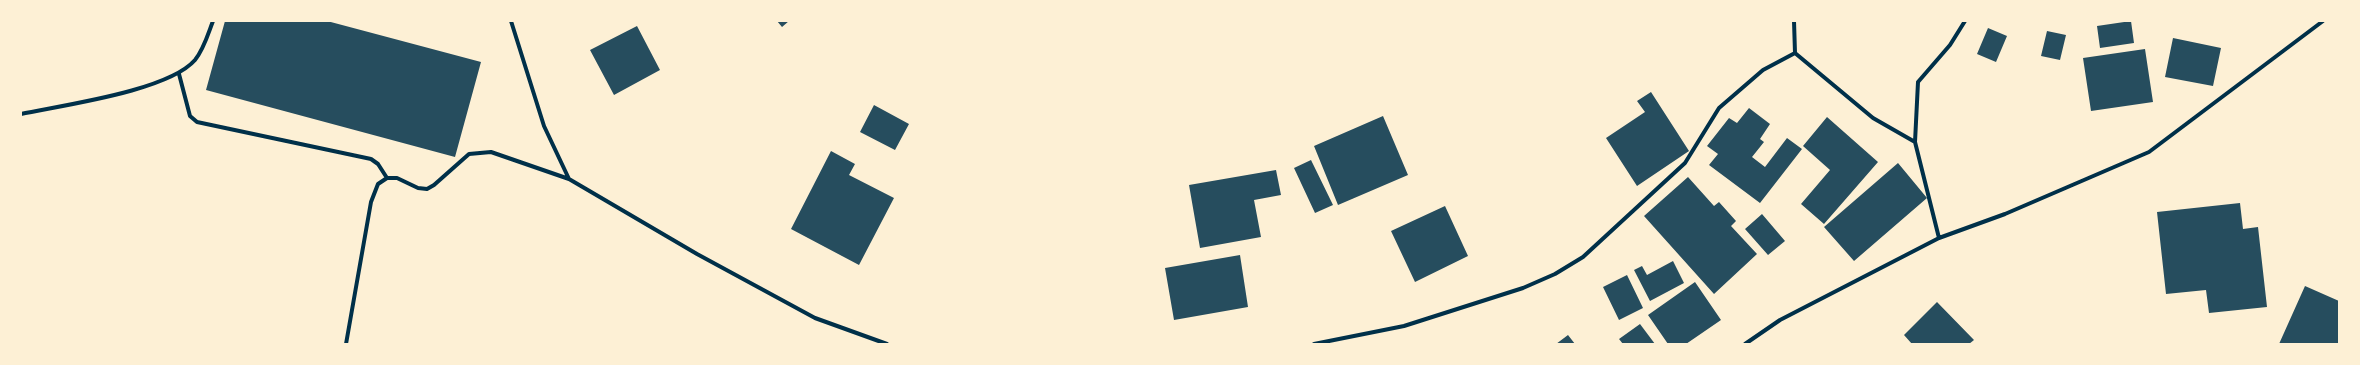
<!DOCTYPE html>
<style>
body{margin:0}
#map{position:relative;width:2360px;height:365px;overflow:hidden;background:#fdf0d5;font-family:Quicksand,sans-serif}
canvas{display:block}
.frame{position:absolute;inset:0;border:22px solid #fdf0d5;pointer-events:none}
</style>
<div id="map">
<canvas width="2360" height="365"></canvas>
<div class="frame"></div>
</div>
<script>
const ctx = document.querySelector('canvas').getContext('2d');
ctx.lineJoin = 'round';
function fill(path, color) { ctx.fillStyle = color; ctx.fill(path, 'evenodd'); }
function strokePath(path, color, width, dash) { ctx.strokeStyle = color; ctx.lineWidth = width; ctx.lineCap = dash ? 'butt' : 'round'; ctx.setLineDash(dash || []); ctx.stroke(path); }
fill(new Path2D(`
 M225,21H327L481,62L455,157L206,90Z
 M777,21H789L782,27Z
 M2131,21L2134,43L2100,48L2097,26Z
 M637,26L660,70L614,95L590,50Z
 M1988,28L2007,36L1996,62L1977,54Z
 M2047,31L2066,35L2060,60L2041,56Z
 M2173,38L2221,48L2213,86L2165,77Z
 M2145,49L2153,102L2091,111L2083,58Z
 M1651,92L1689,151L1637,186L1606,138L1645,112L1637,101Z
 M874,105L909,124L895,150L860,132Z
 M1749,108L1770,124L1760,139L1764,142L1752,157L1765,167L1787,138L1802,149L1760,203L1709,165L1718,154L1707,146L1729,118L1737,123Z
 M1383,116L1408,175L1338,205L1314,146Z
 M1827,117L1878,162L1824,224L1801,204L1830,170L1803,146Z
 M831,151L855,164L849,175L894,198L859,265L791,229Z
 M1311,160L1333,205L1315,213L1294,168Z
 M1898,163L1927,198L1854,261L1824,227Z
 M1276,170L1281,195L1254,200L1261,237L1200,248L1189,185Z
 M1688,177L1714,206L1719,202L1736,221L1731,226L1757,254L1714,294L1644,216Z
 M2240,203L2243,229L2258,227L2267,307L2209,313L2206,290L2166,294L2157,212Z
 M1445,206L1468,256L1415,282L1391,231Z
 M1762,214L1785,241L1768,255L1745,229Z
 M1240,255L1248,307L1174,320L1165,268Z
 M1673,261L1684,283L1650,301L1634,270L1642,266L1647,275Z
 M1627,275L1643,308L1619,320L1603,287Z
 M1695,282L1721,320L1686,344H1668L1648,315Z
 M2305,286L2339,301V344H2279Z
 M1937,302L1974,340L1969,344H1912L1904,335Z
 M1640,324L1655,344H1623L1619,339Z
 M1568,335L1575,344H1556Z`), '#264d5e');
strokePath(new Path2D(`
 M511,21L544,126L569,179
 M1794,21L1795,53
 M1795,53L1873,118L1915,142L1939,238
 M179,74L190,116L197,122L371,159L378,164L387,178
 M21,114C63,105 168,91 195,60C204,49 208,34 213,21
 M1915,142L1918,82L1950,45L1965,21
 M346,344L371,202L378,184L387,178H397L418,188L427,189L434,185L469,154L491,152L569,179L697,254L815,318L887,344
 M1314,344L1404,326L1523,288L1555,274L1583,257L1685,163L1719,108L1763,70L1795,53
 M1745,344L1780,320L1939,238L2005,214L2149,152L2323,21`), '#003049', 4);
</script>
